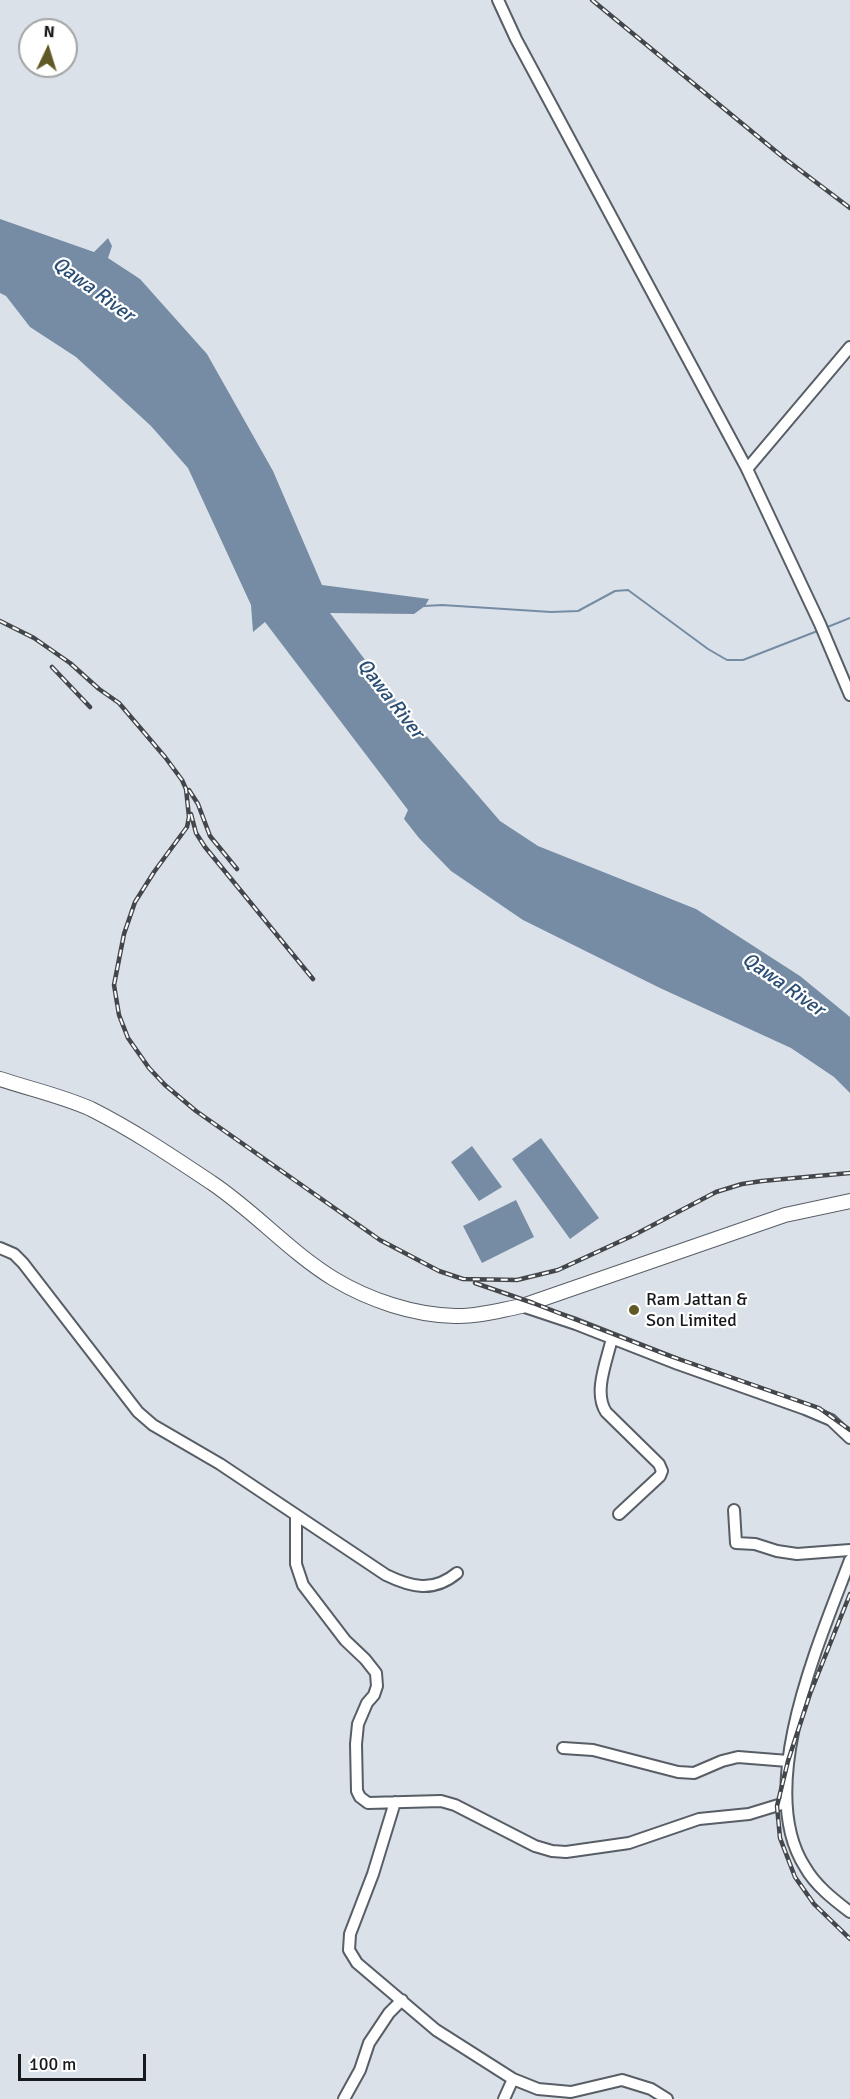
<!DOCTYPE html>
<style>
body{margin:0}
#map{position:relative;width:850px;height:2099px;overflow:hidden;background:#dae1e9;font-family:Signika,sans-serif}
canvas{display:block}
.north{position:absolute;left:18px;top:18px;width:60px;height:60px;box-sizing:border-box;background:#fff;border:2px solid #a2a3a4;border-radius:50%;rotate:4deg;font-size:16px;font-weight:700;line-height:24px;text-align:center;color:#17191c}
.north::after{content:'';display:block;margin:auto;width:21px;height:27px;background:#615925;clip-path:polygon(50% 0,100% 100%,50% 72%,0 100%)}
.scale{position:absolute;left:18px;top:2054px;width:128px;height:27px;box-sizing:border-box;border:3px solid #17191c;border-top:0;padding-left:8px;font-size:18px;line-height:21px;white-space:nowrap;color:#17191c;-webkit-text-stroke:4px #fff;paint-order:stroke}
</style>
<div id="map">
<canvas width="850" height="2099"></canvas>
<div class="north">N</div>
<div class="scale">100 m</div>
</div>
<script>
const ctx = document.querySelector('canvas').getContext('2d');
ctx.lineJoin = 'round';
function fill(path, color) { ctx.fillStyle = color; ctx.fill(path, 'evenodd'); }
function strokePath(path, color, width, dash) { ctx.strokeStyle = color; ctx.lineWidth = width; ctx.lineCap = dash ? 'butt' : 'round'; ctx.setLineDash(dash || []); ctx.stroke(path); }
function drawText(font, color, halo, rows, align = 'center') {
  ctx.font = font + ' Signika,sans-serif'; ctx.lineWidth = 4.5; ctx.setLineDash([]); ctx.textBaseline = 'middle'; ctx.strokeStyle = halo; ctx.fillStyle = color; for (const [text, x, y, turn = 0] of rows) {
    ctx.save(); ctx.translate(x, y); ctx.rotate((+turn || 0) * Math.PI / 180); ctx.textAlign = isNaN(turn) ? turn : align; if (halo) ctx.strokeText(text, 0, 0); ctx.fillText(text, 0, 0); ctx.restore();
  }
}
fill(new Path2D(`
 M0,219L94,252L108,238L112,246L108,258L140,279L207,354L273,471L322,585L429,599L425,606L414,614L330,613L392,696L500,821L538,846L696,909L800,976L850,1017V1093L834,1077L791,1048L660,988L523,920L451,871L419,838L404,819L408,810L265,622L253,632L251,605L188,468L151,426L76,357L30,327L6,296L0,293Z
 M541,1138L599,1218L570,1239L512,1159Z
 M472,1146L502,1187L479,1201L451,1162Z
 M516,1200L534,1237L482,1263L463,1226Z`), '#758ca4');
strokePath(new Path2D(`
 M424,606L442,605L551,612L578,611L615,591L628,590L708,649L727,660H743L820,630
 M825,628L850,618`), '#758ca4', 2);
const minor = new Path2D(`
 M498,0L516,39L747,469L820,624L850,695
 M747,469L850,347
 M0,1248L14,1254L23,1263L138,1412L153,1425L220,1464L386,1575C411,1587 433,1593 457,1573
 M522,1306L576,1324L678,1364L805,1409L831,1420L850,1438
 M612,1338C607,1361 593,1392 606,1412L659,1464L662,1471L660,1476L619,1514
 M734,1510L736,1543L755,1544L777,1551L797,1554L850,1550
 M296,1515V1564L303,1585L345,1640L365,1659L376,1673L377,1686L374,1695L367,1703L358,1724L356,1744L357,1791L360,1797L368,1803L441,1801L455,1805L535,1846L552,1851L566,1852L629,1843L699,1819L749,1814L785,1803
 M850,1560C820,1640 754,1788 805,1867C815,1885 834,1900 850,1912
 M563,1748L593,1750L678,1772L694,1773L722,1761L738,1757L788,1761
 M395,1802L373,1874L350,1934L349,1950L357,1963L436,2030L513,2079L538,2089L571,2092L622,2080L651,2089L667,2099
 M344,2099L360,2070L369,2043L389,2013L402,2000
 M504,2099L513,2079`);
const major = new Path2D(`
 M0,1079C30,1089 62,1096 91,1109C133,1130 173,1157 212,1183C255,1212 290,1252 334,1279C369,1300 413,1315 455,1316C477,1317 500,1310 522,1306L785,1215L850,1201`);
strokePath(minor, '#585e65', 14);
strokePath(major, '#585e65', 16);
strokePath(minor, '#fff', 10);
strokePath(major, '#fff', 14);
const rail = new Path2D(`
 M592,0L784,158L850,208
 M0,621L34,638L70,663L99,689L119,703L165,757L182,780L186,789L189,817L187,827L154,872L135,902L124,934L114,985L119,1015L128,1038L149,1068L165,1085L196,1111L380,1240L439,1271L463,1279L517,1280L558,1270L634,1235L716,1192L742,1184L762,1181L850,1173
 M52,667L90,707
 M189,790L198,804L210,836L237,869
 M191,814L196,833L205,847L313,979
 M475,1283L533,1303L670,1356L819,1408L850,1430
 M850,1594L810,1694L788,1761L777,1806L780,1838L795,1877L814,1904L850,1939`);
strokePath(rail, '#43464a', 4.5);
strokePath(rail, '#fff', 2, [7]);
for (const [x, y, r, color] of [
 [634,1310,6,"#615925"]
]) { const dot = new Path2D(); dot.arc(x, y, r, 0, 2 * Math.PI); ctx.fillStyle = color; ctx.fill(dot); strokePath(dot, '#fff', 2); }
drawText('18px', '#17191c', '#fff', [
 ["Ram Jattan &",646,1300],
 ["Son Limited",646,1321]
], 'left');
drawText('italic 20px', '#2a4e73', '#fff', [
 ["Qawa River",93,290,36],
 ["Qawa River",390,699,52],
 ["Qawa River",783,985,35]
]);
</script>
